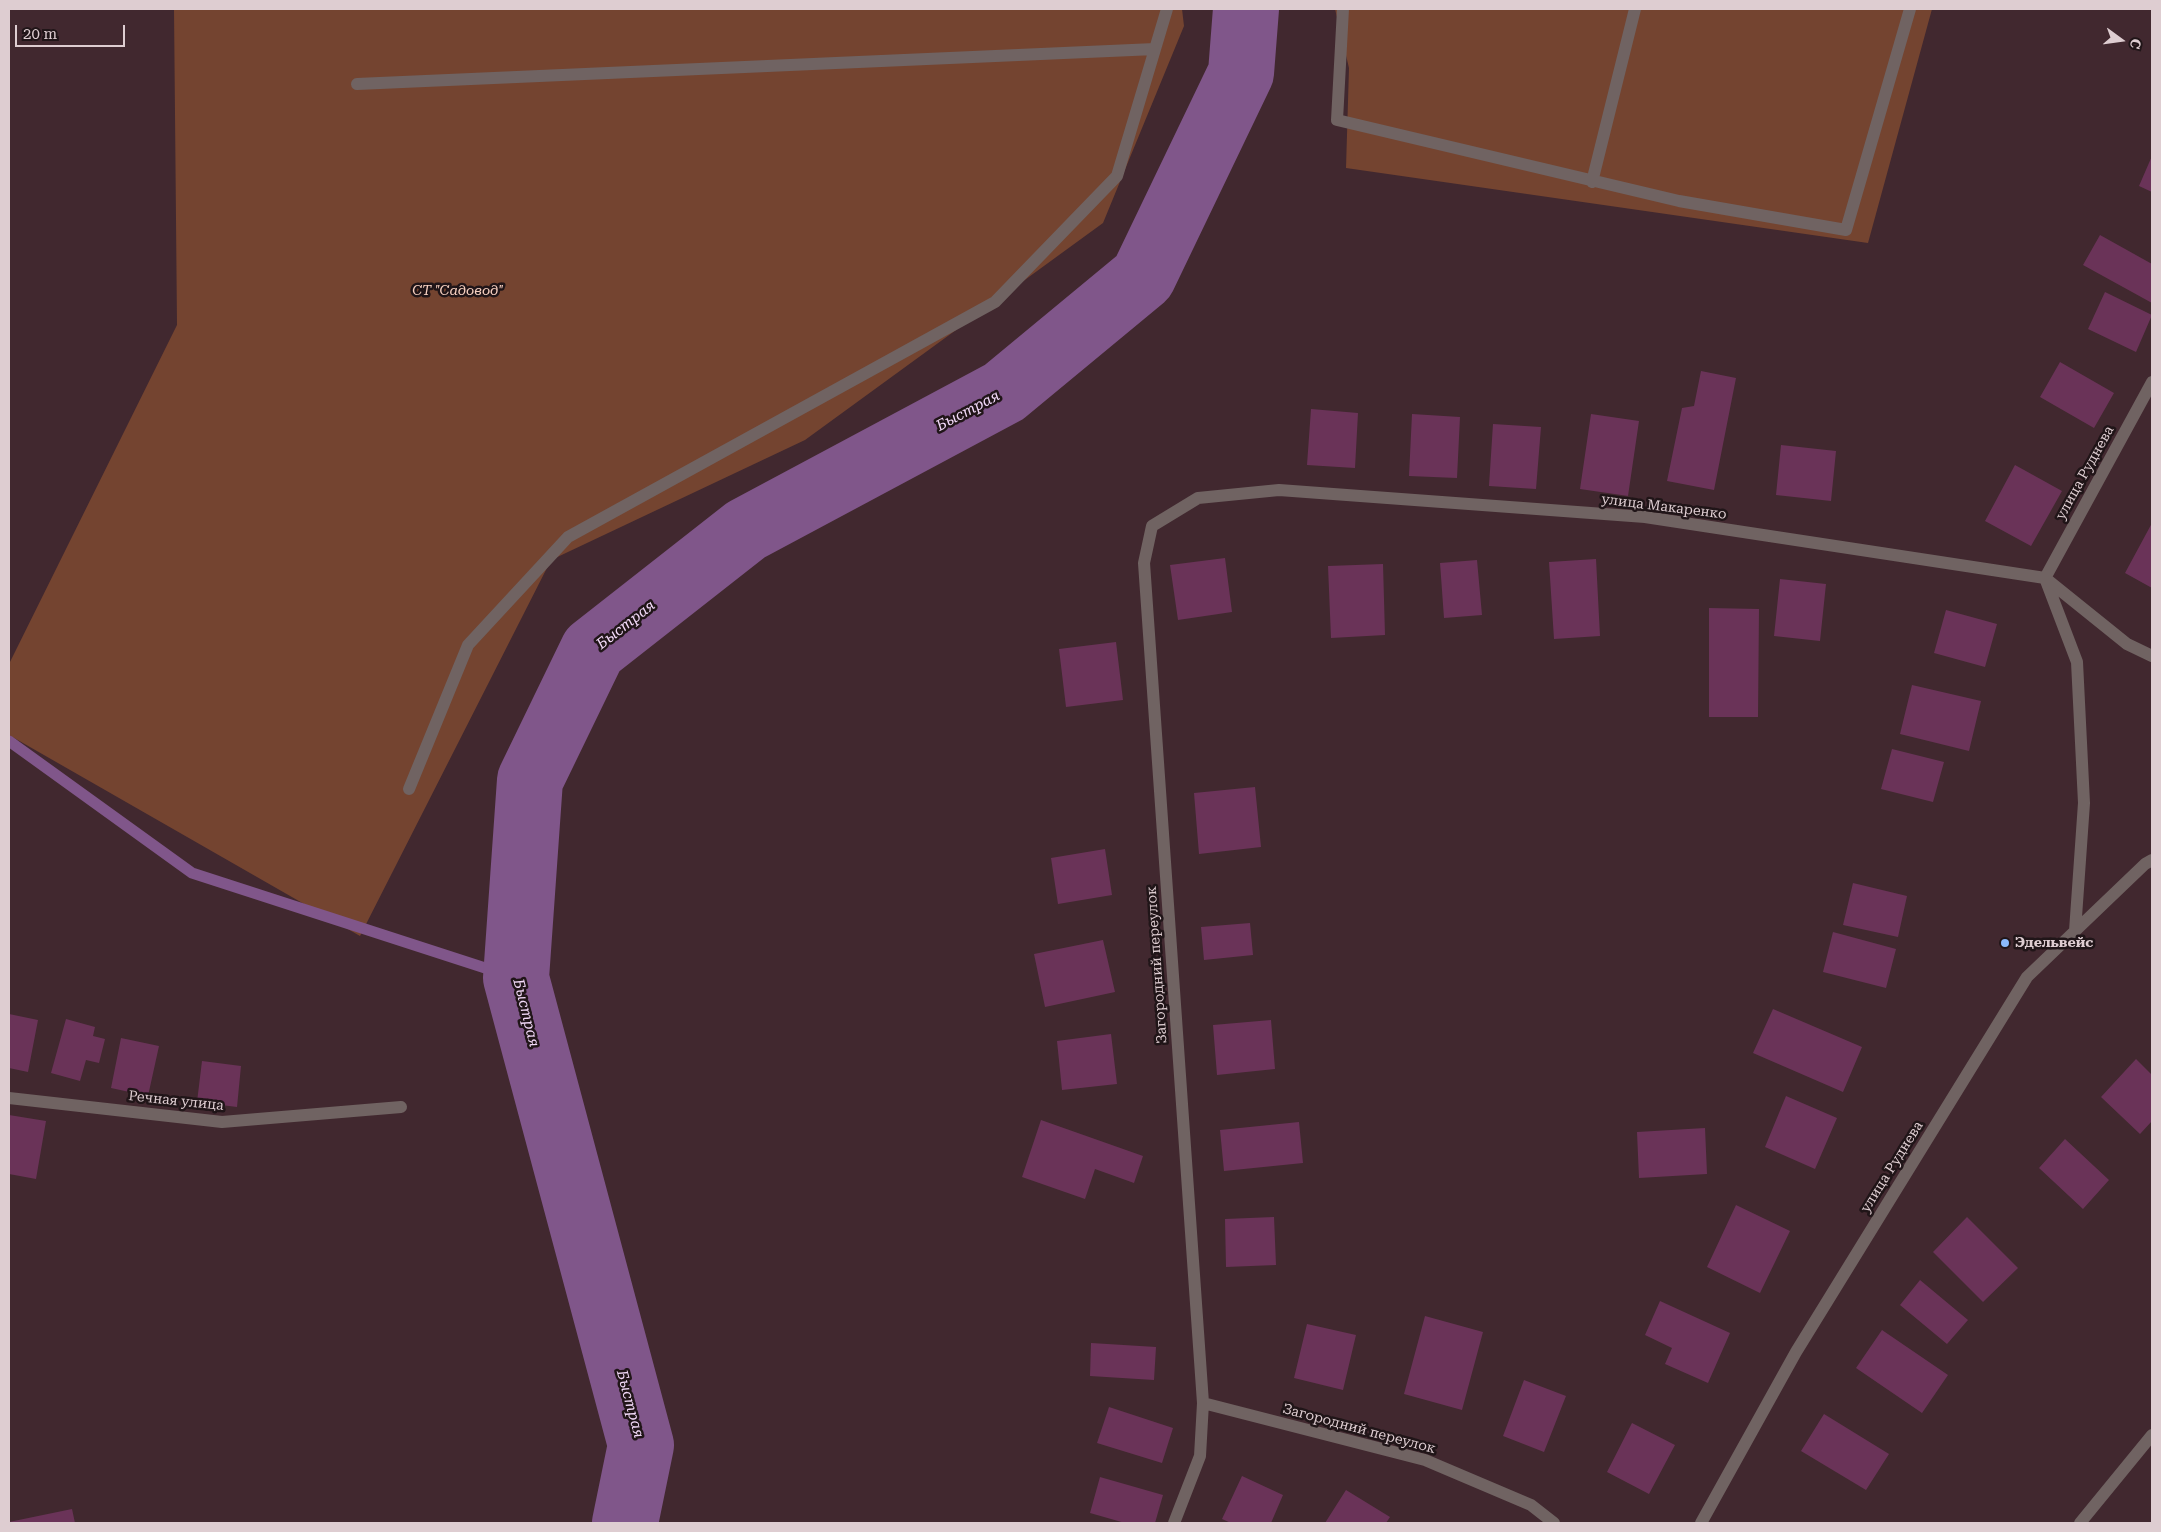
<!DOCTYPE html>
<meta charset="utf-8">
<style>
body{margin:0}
#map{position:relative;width:2161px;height:1532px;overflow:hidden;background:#41282f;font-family:"Roboto Serif",serif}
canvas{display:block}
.frame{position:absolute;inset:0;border:10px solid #decdd1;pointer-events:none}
.north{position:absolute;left:2096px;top:15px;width:50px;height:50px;-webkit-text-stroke:4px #201518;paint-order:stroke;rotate:104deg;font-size:14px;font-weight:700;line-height:20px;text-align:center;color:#decdd1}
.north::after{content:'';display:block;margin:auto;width:18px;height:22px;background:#decdd1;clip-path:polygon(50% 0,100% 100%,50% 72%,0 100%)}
.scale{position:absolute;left:15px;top:25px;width:110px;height:22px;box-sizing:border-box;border:2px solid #decdd1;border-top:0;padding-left:6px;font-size:15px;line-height:18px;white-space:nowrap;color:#decdd1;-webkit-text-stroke:4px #201518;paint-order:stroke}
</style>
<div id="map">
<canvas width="2161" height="1532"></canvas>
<div class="frame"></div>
<div class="north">С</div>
<div class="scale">20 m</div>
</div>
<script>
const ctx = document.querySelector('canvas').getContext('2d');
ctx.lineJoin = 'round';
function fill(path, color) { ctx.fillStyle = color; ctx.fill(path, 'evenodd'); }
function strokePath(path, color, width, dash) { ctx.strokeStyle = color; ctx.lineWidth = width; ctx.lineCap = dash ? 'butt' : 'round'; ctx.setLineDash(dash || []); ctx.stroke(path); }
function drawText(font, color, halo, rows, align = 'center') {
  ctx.font = font + ' "Roboto Serif",serif'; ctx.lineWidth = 5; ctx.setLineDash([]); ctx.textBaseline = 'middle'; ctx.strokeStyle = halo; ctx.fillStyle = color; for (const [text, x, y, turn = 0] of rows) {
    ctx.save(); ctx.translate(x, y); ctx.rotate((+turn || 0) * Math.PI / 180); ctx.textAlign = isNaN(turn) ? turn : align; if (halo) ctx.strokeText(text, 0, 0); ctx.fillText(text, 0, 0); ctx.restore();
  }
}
fill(new Path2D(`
 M174,9H1182L1184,26L1103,223L805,440L551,560L360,936L9,735V664L177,325Z
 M1335,9H1932L1868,243L1346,168L1349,68Z`), '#744430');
strokePath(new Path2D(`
 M9,741L192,873L516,978`), '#80568a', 11);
strokePath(new Path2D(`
 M625,1523L641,1445L516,978L530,780L593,650L746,530L1004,392L1143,277L1241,73L1246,9`), '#80568a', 66);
fill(new Path2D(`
 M2152,156V192L2139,186Z
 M2100,235L2152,264V303L2083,265Z
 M2105,292L2152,315L2136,352L2088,329Z
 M2060,362L2114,393L2094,428L2040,397Z
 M1701,371L1736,378L1714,490L1667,481L1682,408L1694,406Z
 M1311,409L1358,413L1355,468L1307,465Z
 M1412,414L1460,417L1457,478L1409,476Z
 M1591,414L1639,421L1628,496L1580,489Z
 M1493,424L1541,427L1536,489L1489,486Z
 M1781,445L1836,451L1831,501L1776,495Z
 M2015,465L2062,491L2031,546L1985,521Z
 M2152,523V588L2125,573Z
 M1225,558L1232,612L1178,620L1170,565Z
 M1596,559L1600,636L1554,639L1549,562Z
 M1477,560L1482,615L1444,618L1440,563Z
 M1383,564L1385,635L1331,638L1328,566Z
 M1780,579L1826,584L1820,641L1774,636Z
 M1709,608L1759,609L1758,717H1709Z
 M1946,610L1997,624L1985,667L1934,653Z
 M1116,642L1123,700L1066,707L1059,649Z
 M1912,685L1981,701L1969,751L1900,734Z
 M1892,749L1944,762L1933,802L1881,789Z
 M1255,787L1261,847L1199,854L1194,793Z
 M1105,849L1112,895L1058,904L1051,858Z
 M1853,883L1907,896L1898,937L1843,925Z
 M1250,923L1253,955L1204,960L1201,927Z
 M1833,932L1896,949L1886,988L1823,972Z
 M1103,940L1115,992L1045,1007L1034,954Z
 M1773,1009L1862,1047L1843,1092L1753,1053Z
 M9,1014L38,1020L28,1072L9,1068Z
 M66,1019L95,1027L93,1036L105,1039L99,1063L86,1060L80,1081L51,1073Z
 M1271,1020L1275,1069L1217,1075L1213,1025Z
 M1111,1034L1117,1084L1062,1090L1057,1041Z
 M121,1038L159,1046L148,1096L111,1088Z
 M2136,1059L2152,1075V1121L2140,1134L2101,1097Z
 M202,1061L241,1066L237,1107L197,1102Z
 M1786,1096L1837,1118L1815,1169L1765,1147Z
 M9,1115L46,1121L36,1179L9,1174Z
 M1041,1120L1143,1156L1134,1183L1095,1169L1085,1199L1022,1177Z
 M1299,1122L1303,1163L1224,1171L1220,1130Z
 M1705,1128L1707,1174L1639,1178L1637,1132Z
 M2065,1139L2109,1180L2083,1209L2039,1168Z
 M1736,1205L1790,1231L1760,1293L1707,1267Z
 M1274,1217L1276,1265L1226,1267L1225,1219Z
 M1967,1217L2018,1268L1983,1302L1933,1252Z
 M1920,1280L1968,1320L1947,1344L1900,1305Z
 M1660,1301L1730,1333L1708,1383L1665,1364L1672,1348L1645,1335Z
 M1425,1316L1483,1332L1462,1410L1404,1394Z
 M1307,1324L1356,1335L1343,1390L1294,1378Z
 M1882,1330L1948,1375L1922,1413L1856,1368Z
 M1091,1343L1156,1347L1154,1380L1090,1376Z
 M1524,1380L1566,1396L1544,1452L1503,1436Z
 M1109,1407L1173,1428L1162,1463L1097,1443Z
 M1824,1414L1889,1454L1866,1490L1801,1451Z
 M1632,1423L1675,1445L1649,1494L1607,1472Z
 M1242,1476L1283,1495L1271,1523H1231L1222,1519Z
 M1100,1477L1163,1495L1155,1523H1125L1090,1513Z
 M1346,1490L1390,1517L1386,1523H1325Z
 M72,1509L75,1523H9V1522Z`), '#6a3358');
strokePath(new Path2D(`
 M1343,9L1337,120L1679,201L1846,230L1910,9
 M357,84L1155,49
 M1592,182L1635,9
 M2045,578L2077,662L2084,803L2075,931
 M2045,578L2152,382
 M409,789L468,645L568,537L995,302L1117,176L1167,9
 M9,1098L222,1122L401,1107
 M1203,1403L1425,1460L1531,1505L1554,1523
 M1174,1523L1200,1456L1203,1403L1144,563L1152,526L1198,498L1279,490L1645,517L2045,578L2127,644L2152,656
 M1701,1523L1796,1352L2027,977L2145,864L2152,860
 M2080,1523L2152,1435`), '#706362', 12);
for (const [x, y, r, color] of [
 [2005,943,5,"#8bbafc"]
]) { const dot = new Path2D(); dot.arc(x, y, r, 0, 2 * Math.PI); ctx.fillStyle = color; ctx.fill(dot); strokePath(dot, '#201518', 2); }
drawText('italic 14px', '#f8d1c1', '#201518', [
 ["СТ \"Садовод\"",458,291]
]);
drawText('14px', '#decdd1', '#201518', [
 ["улица Руднева",2085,473,-61],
 ["улица Макаренко",1664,507,7],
 ["Загородний переулок",1157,965,-94],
 ["Речная улица",176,1101,6],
 ["улица Руднева",1892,1167,-58],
 ["Загородний переулок",1359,1429,15]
]);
drawText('bold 14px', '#decdd1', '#201518', [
 ["Эдельвейс",2015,943]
], 'left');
drawText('italic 15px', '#f3daf9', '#201518', [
 ["Быстрая",968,411,-28],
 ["Быстрая",626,625,-38],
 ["Быстрая",526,1013,76],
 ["Быстрая",630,1404,75]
]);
</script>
